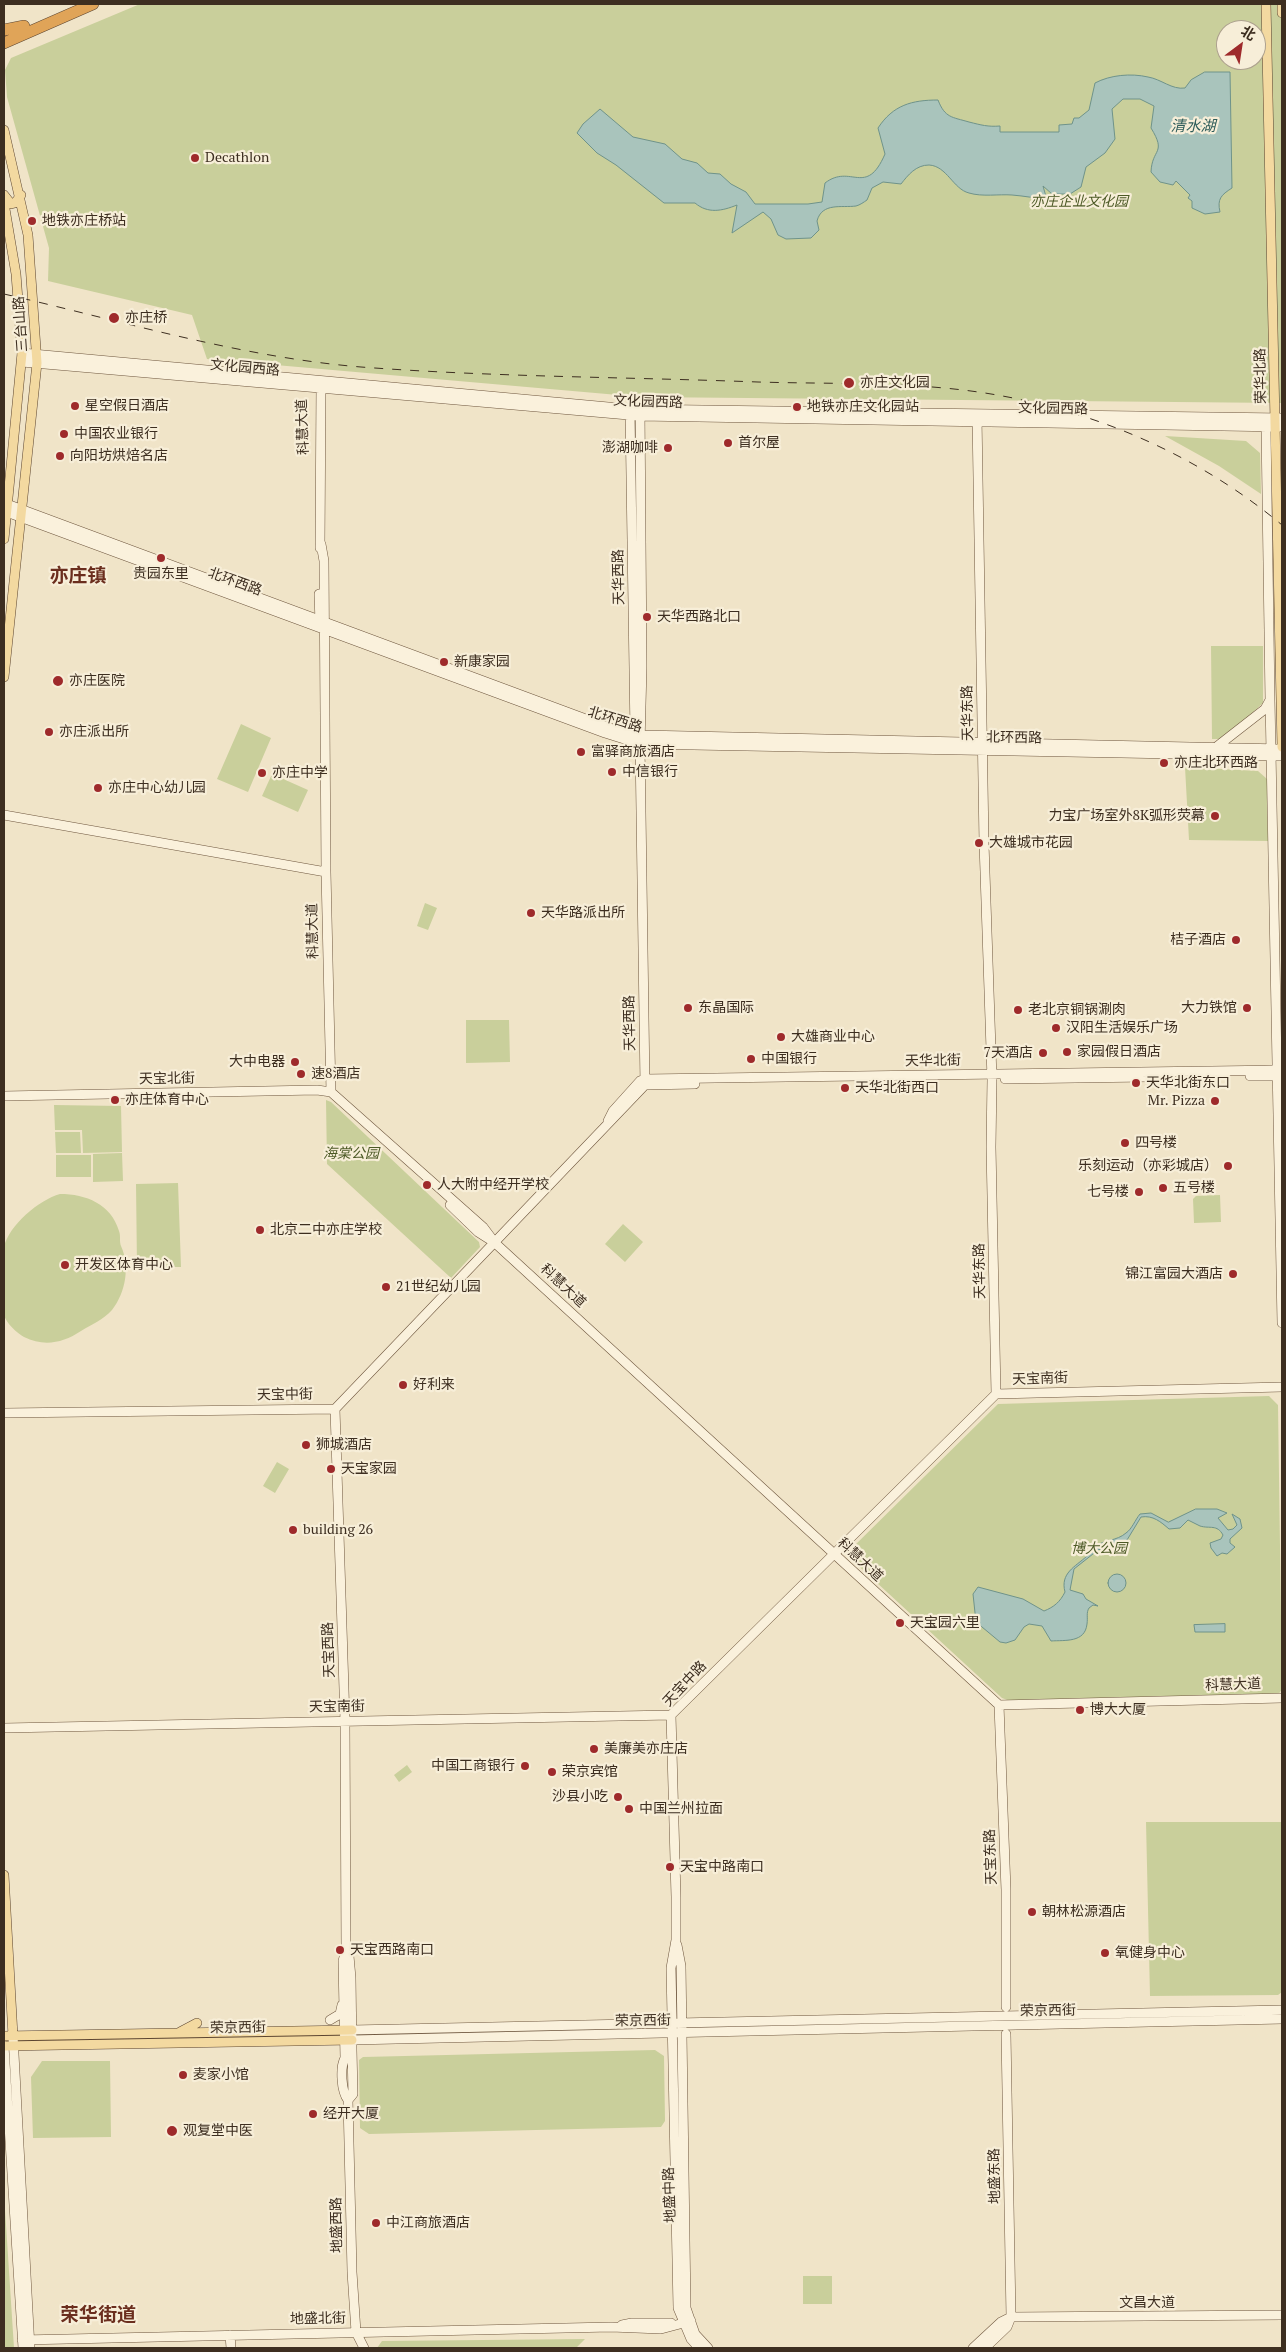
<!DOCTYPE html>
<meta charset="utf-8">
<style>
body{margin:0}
#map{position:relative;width:1286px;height:2352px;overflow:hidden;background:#f0e4c8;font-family:"PT Serif","Noto Sans SC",serif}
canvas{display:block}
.frame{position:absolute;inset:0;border:5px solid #3d2e20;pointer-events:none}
.north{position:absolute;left:1216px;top:20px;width:50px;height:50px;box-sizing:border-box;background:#f7eed8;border:1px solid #ada18e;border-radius:50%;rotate:31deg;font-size:14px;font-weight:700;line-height:20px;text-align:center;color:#3d2e20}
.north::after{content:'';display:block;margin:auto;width:18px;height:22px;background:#9e2a2b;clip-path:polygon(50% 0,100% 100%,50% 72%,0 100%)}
</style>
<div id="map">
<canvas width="1286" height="2352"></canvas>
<div class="frame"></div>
<div class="north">北</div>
</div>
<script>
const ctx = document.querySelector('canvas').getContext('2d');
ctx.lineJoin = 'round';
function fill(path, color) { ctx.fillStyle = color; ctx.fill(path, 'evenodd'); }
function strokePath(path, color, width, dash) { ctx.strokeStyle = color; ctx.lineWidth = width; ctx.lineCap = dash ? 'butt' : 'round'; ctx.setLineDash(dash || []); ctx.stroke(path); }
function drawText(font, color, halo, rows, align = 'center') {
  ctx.font = font + ' "PT Serif","Noto Sans SC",serif'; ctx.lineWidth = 4.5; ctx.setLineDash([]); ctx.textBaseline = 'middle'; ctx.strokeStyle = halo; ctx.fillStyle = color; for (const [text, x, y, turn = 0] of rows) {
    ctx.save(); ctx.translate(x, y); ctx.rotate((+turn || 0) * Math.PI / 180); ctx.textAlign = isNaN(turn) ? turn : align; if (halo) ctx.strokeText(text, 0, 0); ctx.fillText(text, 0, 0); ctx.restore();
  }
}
fill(new Path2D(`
 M140,4H1282V403L641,397L207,359L192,315L48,281L49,248L7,97L5,70L11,58ZM1226,30H1256V60H1226Z
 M1165,436L1246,441L1260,453L1261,494L1219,466Z
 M1211,646H1263V703L1224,739H1212Z
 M241,724L271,738L248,792L217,779Z
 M1185,767L1258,771L1267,779L1268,841L1189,840Z
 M272,774L308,790L298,812L262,796Z
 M425,903L437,908L428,930L417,926Z
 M466,1020H509L510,1062L466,1063Z
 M326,1100L331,1102L479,1242L480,1247L451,1278L327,1164Z
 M54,1105L121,1106L122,1152L83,1153L82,1130H55Z
 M55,1132H80L81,1153H56Z
 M122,1153L123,1181L93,1182V1154Z
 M56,1155H91V1177H56Z
 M178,1183L181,1267H137L136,1184Z
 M60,1194C86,1194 111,1204 119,1231C121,1236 119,1241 121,1246C130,1266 126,1292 112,1310C103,1320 92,1324 81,1331C63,1343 44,1347 24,1337C17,1333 6,1323 4,1315C2,1307 2,1256 4,1247C9,1225 39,1200 60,1194Z
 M1220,1195L1221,1222L1194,1223L1193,1199L1196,1196Z
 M623,1224L643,1242L625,1262L605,1244Z
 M1269,1396L1278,1405L1282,1689L1278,1695L1010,1701L1002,1698L850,1558L851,1549L998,1404Z
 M277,1462L289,1469L275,1493L263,1486Z
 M407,1765L412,1772L399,1782L394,1775Z
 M1146,1822H1282V1992L1278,1995L1150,1996Z
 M655,2050L664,2056L665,2121L661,2127L369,2134L360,2128L359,2060L363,2057Z
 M42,2061H110L111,2137L33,2138L31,2077Z
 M4,2194L14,2348H4Z
 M803,2276H832V2304H803Z
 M585,2339L576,2348H377L382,2341Z`), '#c9cf9b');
const water = new Path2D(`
 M1205,72H1230L1232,188C1221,195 1217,199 1220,212L1205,214L1192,208V201L1188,198L1190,195L1176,181L1173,185L1160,182L1151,172C1152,148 1167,154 1151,128L1154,106L1140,99H1123L1112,109L1115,139L1105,153L1086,167L1081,187L1070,194H1052L1043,186L1047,200C1036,198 1024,196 1012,195C999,194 982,197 969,193C953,189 947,166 929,165C916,165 908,175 901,184L883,182L872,188L867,200C864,202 860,205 856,206C842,208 822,202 817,221L819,230L811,238L786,239L778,235L771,219L763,212L732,233L737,205C722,211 708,214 695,203H664L616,165L597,153L577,133L583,124L600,109L633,137L665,144L682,159L697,163L708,173L720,174L731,184L746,192L755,204H808L822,202L825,183C851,163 866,198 885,154L878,128C893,105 912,100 938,100C945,118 952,117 969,122C981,125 988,127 1000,126V132H1059V125L1072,124L1074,118H1079L1089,110L1095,83C1110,75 1131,73 1148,77C1161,79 1172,90 1185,88L1191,80Z
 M1196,1509H1217L1227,1513L1218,1518L1228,1530L1233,1529L1237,1525L1232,1514L1240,1519L1242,1528L1230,1539V1543L1235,1547L1227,1554L1222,1553L1217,1556L1211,1548L1210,1543L1221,1539L1223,1535C1217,1524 1210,1529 1200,1526C1196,1524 1192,1522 1188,1520L1180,1528L1169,1529C1161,1522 1153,1515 1141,1517L1127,1540L1098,1550L1074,1569L1070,1590L1083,1594L1086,1599L1098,1606L1093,1605L1089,1608C1086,1613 1088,1617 1087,1624C1085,1643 1065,1640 1051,1641L1042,1626L1029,1624L1024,1627L1015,1640L1006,1643L1000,1642L976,1622L973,1594L978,1587L1023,1599L1044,1611C1054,1607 1060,1602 1065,1592C1060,1573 1075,1567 1087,1556C1090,1553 1091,1549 1094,1547C1103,1540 1117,1541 1126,1533C1132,1529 1135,1520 1140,1514L1151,1513L1168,1522Z
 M1108 1583a9 9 0 1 1 18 0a9 9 0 1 1-18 0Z
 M1225,1624V1632H1195L1194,1625Z`);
fill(water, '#a9c4bc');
strokePath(water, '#6f938a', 1);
const secondary = new Path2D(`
 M22,353L630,409L1282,418
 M22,362L640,416L1282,427
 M630,412L635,734L637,738
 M977,417L984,843L992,1079L991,1147L996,1394
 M4,503L618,731L642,735L1282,749
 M4,511L605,733L640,744L1282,756
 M321,544L324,561L326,872L331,1092L483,1227L495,1243L999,1705L1282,1698
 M320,548L321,384
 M319,594L320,623
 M1270,700L1282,1323
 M1215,748L1265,709L1270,700L1266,427L1270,423
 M4,815L326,872
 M1250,1076H1282
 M1005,1079L1147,1077
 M645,1085L695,1084
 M4,1096L317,1090L331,1092
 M608,1121L613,1111L640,1081L645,1079L1282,1070
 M450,1205L478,1232L489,1239
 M335,1409L345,1721L346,1950L343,1961L345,2058C340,2067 341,2091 348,2100L352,2272L356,2332L364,2348
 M4,1413L335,1409L645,1085L640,744L642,667L640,409
 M999,1705L1006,1890V2007
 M4,1728L671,1715
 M677,1945L681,1966L686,2308L695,2334L708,2348
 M346,1950L349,1956L351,1978L352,2050L353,2094L348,2100
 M330,2020L340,2014L342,2005
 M352,2030L1282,2010
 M13,2036L30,2348
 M352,2040L1282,2019
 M4,2046L23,2348
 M622,2325L632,2323H671
 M230,2335L231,2348
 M22,2340L611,2327L661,2329L691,2321
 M699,2348L691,2339L678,2308L671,1968L676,1940V1897L671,1715L996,1394L1282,1387
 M973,2348L1001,2322L1011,2317L1282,2315
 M985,2348L1007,2327L1011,2317L1006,2034`);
const primary = new Path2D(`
 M1266,4L1282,747
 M1282,4V13
 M4,130L28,235L37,363L4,677
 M4,195L11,204L15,203L21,195
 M4,203L16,274L22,353L4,539
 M4,1875L13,2036
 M180,2032L197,2023
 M4,2036L352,2030
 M4,2046L352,2040`);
const highway = new Path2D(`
 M4,30L24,26
 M4,43L93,4`);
strokePath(secondary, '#6f573f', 10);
strokePath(primary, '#5b4430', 10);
strokePath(highway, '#5b4430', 12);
strokePath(secondary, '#faf1dc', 9);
strokePath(primary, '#f3d9a0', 9);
strokePath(highway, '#e0a458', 11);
strokePath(new Path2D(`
 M4,294C122,321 240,357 361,367C493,377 626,377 758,382C826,384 896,382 963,390C1080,404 1192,450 1282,525`), '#3d2e20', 1, [9, 9]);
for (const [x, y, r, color] of [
 [195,158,5,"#9e2a2b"],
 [32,221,5,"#9e2a2b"],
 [114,318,6,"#9e2a2b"],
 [849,383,6,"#9e2a2b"],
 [75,406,5,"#9e2a2b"],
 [797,407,5,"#9e2a2b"],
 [64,434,5,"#9e2a2b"],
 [728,443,5,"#9e2a2b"],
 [668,448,5,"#9e2a2b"],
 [60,456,5,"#9e2a2b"],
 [161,558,5,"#9e2a2b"],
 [647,617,5,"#9e2a2b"],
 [444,662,5,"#9e2a2b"],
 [58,681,6,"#9e2a2b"],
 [49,732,5,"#9e2a2b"],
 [581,752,5,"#9e2a2b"],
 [1164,763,5,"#9e2a2b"],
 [612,772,5,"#9e2a2b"],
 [262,773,5,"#9e2a2b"],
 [98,788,5,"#9e2a2b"],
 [1215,816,5,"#9e2a2b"],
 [979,843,5,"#9e2a2b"],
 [531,913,5,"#9e2a2b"],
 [1236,940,5,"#9e2a2b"],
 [688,1008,5,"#9e2a2b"],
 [1247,1008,5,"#9e2a2b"],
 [1018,1010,5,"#9e2a2b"],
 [1056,1028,5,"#9e2a2b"],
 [781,1037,5,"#9e2a2b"],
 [1067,1052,5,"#9e2a2b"],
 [1043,1053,5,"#9e2a2b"],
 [751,1059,5,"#9e2a2b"],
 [295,1062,5,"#9e2a2b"],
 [301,1074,5,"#9e2a2b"],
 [1136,1083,5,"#9e2a2b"],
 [845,1088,5,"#9e2a2b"],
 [115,1100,5,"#9e2a2b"],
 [1215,1101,5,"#9e2a2b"],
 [1125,1143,5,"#9e2a2b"],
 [1228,1166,5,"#9e2a2b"],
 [427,1185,5,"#9e2a2b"],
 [1163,1188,5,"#9e2a2b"],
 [1139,1192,5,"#9e2a2b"],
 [260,1230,5,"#9e2a2b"],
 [65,1265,5,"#9e2a2b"],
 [1233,1274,5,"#9e2a2b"],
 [386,1287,5,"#9e2a2b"],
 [403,1385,5,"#9e2a2b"],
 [306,1445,5,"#9e2a2b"],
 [331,1469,5,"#9e2a2b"],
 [293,1530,5,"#9e2a2b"],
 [900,1623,5,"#9e2a2b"],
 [1080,1710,5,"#9e2a2b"],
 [594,1749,5,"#9e2a2b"],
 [525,1766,5,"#9e2a2b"],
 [552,1772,5,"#9e2a2b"],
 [618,1797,5,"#9e2a2b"],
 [629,1809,5,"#9e2a2b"],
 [670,1867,5,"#9e2a2b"],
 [1032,1912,5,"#9e2a2b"],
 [340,1950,5,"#9e2a2b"],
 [1105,1953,5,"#9e2a2b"],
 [183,2075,5,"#9e2a2b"],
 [313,2114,5,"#9e2a2b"],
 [172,2131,6,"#9e2a2b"],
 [376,2223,5,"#9e2a2b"]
]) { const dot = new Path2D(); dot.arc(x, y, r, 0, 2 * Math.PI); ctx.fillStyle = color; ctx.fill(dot); strokePath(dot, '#f7eed8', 2); }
drawText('14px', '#3d2e20', '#f7eed8', [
 ["Decathlon",205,158],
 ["地铁亦庄桥站",42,221],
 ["亦庄桥",125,318],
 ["亦庄文化园",860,383],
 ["星空假日酒店",85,406],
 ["地铁亦庄文化园站",807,407],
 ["中国农业银行",74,434],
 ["首尔屋",738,443],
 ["澎湖咖啡",658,448,"right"],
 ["向阳坊烘焙名店",70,456],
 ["贵园东里",161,574,"center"],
 ["天华西路北口",657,617],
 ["新康家园",454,662],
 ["亦庄医院",69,681],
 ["亦庄派出所",59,732],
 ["富驿商旅酒店",591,752],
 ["亦庄北环西路",1174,763],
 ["中信银行",622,772],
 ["亦庄中学",272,773],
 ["亦庄中心幼儿园",108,788],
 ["力宝广场室外8K弧形荧幕",1205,816,"right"],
 ["大雄城市花园",989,843],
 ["天华路派出所",541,913],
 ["桔子酒店",1226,940,"right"],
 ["东晶国际",698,1008],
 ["大力铁馆",1237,1008,"right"],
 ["老北京铜锅涮肉",1028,1010],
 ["汉阳生活娱乐广场",1066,1028],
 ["大雄商业中心",791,1037],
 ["家园假日酒店",1077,1052],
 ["7天酒店",1033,1053,"right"],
 ["中国银行",761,1059],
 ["大中电器",285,1062,"right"],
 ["速8酒店",311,1074],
 ["天华北街东口",1146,1083],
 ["天华北街西口",855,1088],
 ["亦庄体育中心",125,1100],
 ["Mr. Pizza",1205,1101,"right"],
 ["四号楼",1135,1143],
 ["乐刻运动（亦彩城店）",1218,1166,"right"],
 ["人大附中经开学校",437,1185],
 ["五号楼",1173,1188],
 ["七号楼",1129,1192,"right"],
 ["北京二中亦庄学校",270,1230],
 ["开发区体育中心",75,1265],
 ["锦江富园大酒店",1223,1274,"right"],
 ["21世纪幼儿园",396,1287],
 ["好利来",413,1385],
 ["狮城酒店",316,1445],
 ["天宝家园",341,1469],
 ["building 26",303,1530],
 ["天宝园六里",910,1623],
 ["博大大厦",1090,1710],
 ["美廉美亦庄店",604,1749],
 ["中国工商银行",515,1766,"right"],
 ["荣京宾馆",562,1772],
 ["沙县小吃",608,1797,"right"],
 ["中国兰州拉面",639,1809],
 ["天宝中路南口",680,1867],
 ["朝林松源酒店",1042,1912],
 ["天宝西路南口",350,1950],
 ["氧健身中心",1115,1953],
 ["麦家小馆",193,2075],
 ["经开大厦",323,2114],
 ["观复堂中医",183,2131],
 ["中江商旅酒店",386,2223]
], 'left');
drawText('italic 14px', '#4d5a26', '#f7eed8', [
 ["亦庄企业文化园",1079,202],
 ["海棠公园",351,1154],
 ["博大公园",1099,1549]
]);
drawText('14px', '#3d2e20', '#f7eed8', [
 ["三台山路",21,324,-94],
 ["文化园西路",245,368,5],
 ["荣华北路",1261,376,-91],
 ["文化园西路",648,402,2],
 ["文化园西路",1053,409,1],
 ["科慧大道",303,427,-92],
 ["天华西路",619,577,-91],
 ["北环西路",235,582,20],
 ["天华东路",968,713,-91],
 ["北环西路",615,720,17],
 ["北环西路",1014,738,1],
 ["科慧大道",313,931,-91],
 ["天华西路",630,1023,-91],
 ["天华北街",933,1061,-1],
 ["天宝北街",167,1079,-1],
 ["天华东路",980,1271,-91],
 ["科慧大道",563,1286,43],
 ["天宝南街",1040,1379,-2],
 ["天宝中街",285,1395,-1],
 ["科慧大道",860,1560,43],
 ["天宝西路",329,1650,-92],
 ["天宝中路",685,1684,-47],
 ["科慧大道",1233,1685,-2],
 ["天宝南街",337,1707,-1],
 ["天宝东路",991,1857,-92],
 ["荣京西街",1048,2011,-1],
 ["荣京西街",643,2021,-1],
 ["荣京西街",238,2028,-1],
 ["地盛东路",995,2176,-91],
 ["地盛中路",670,2195,-92],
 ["地盛西路",337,2225,-91],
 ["文昌大道",1147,2303],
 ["地盛北街",318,2319,-1]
]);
drawText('italic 15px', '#2f5d5a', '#f7eed8', [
 ["清水湖",1193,127]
]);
drawText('bold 19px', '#6b2e1e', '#f7eed8', [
 ["亦庄镇",78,577],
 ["荣华街道",98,2316]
]);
</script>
